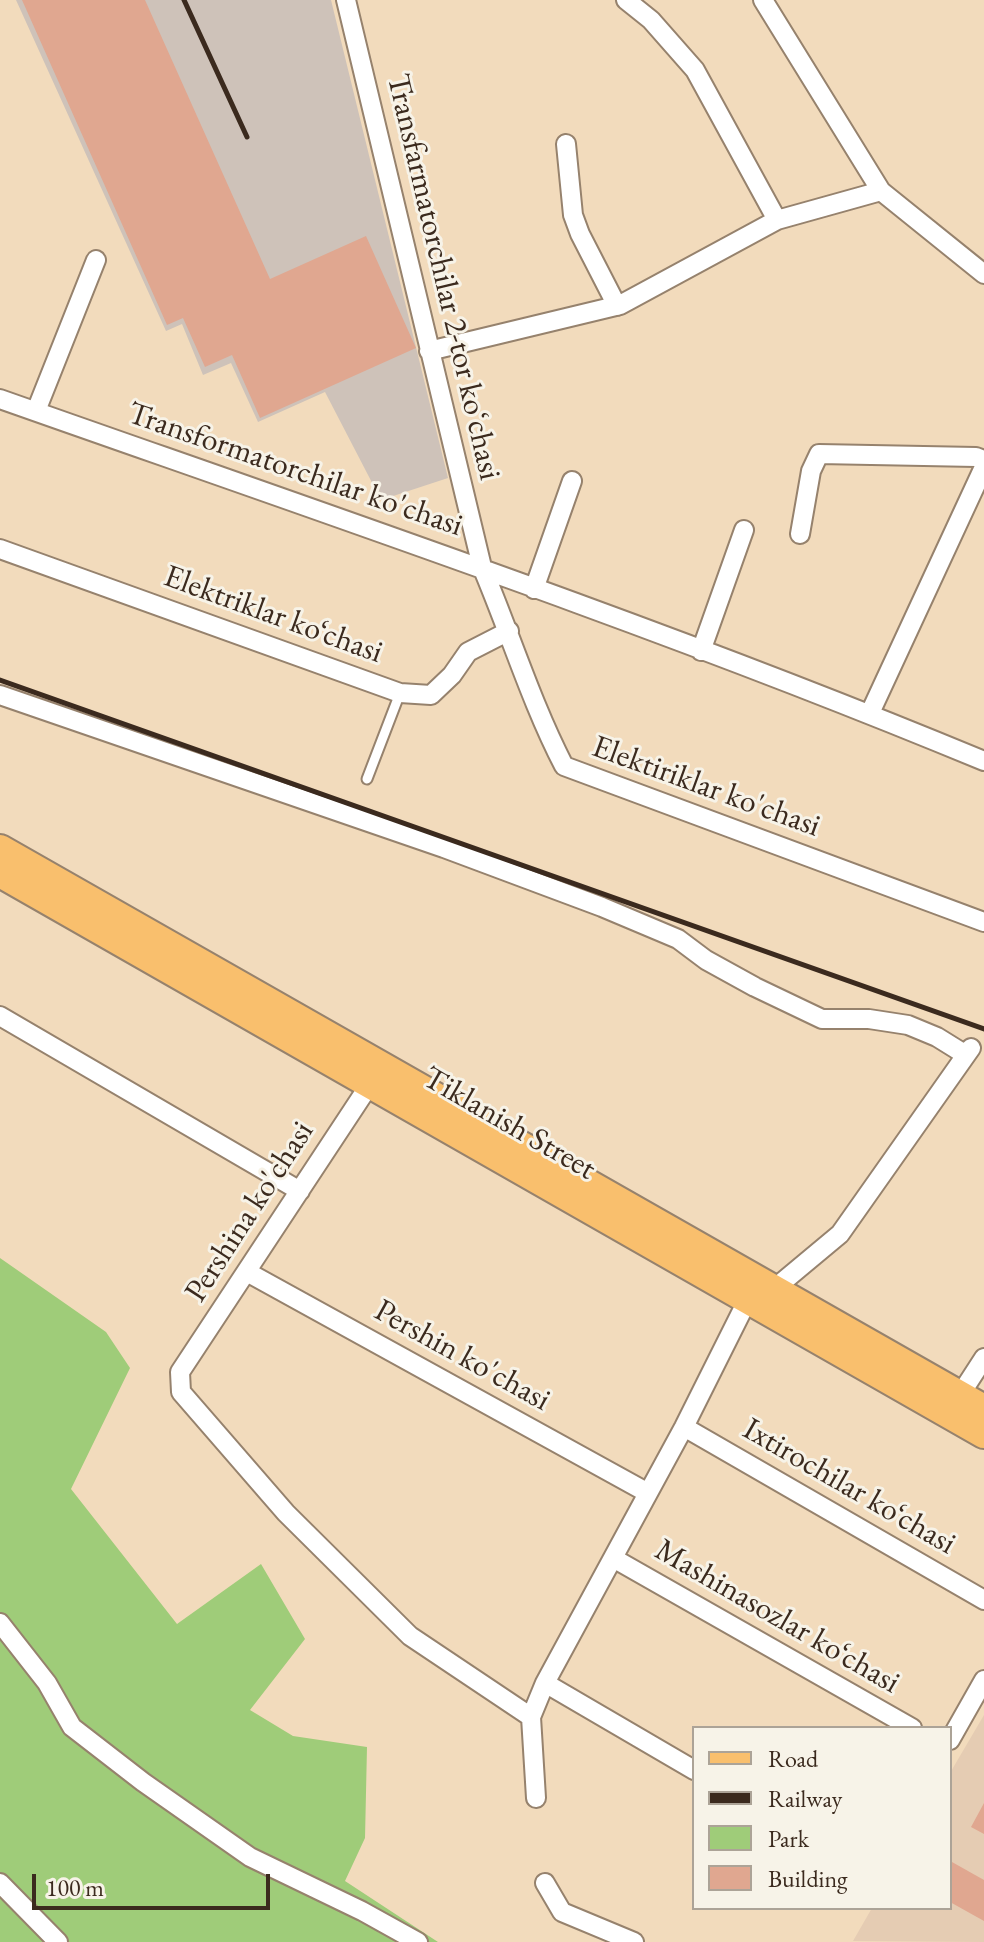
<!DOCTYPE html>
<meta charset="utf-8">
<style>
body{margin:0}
#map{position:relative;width:984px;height:1942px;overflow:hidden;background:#f2dbbc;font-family:"EB Garamond",serif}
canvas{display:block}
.legend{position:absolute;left:692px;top:1726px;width:260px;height:184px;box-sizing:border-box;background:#f7f3e8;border:2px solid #aca397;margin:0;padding:10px 14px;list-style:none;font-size:24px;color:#3b2a1e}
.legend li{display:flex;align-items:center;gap:16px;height:40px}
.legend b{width:40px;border:2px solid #aca397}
.scale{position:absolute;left:32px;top:1874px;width:238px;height:36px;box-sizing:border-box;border:4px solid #3b2a1e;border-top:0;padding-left:10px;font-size:24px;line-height:28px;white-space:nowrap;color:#3b2a1e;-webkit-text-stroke:6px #f7f3e8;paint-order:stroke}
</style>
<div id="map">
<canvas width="984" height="1942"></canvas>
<ul class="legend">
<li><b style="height:10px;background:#f9bf6d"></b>Road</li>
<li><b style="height:10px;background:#3b2a1e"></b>Railway</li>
<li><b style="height:22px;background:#9fcc79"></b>Park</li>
<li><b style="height:22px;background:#e0a790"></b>Building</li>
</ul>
<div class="scale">100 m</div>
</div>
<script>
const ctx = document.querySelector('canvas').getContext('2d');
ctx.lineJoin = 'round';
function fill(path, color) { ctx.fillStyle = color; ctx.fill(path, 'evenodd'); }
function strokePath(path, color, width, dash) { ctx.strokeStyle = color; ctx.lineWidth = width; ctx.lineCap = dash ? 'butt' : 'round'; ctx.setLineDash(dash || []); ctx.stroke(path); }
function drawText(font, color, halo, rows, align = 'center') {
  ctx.font = font + ' "EB Garamond",serif'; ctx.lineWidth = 6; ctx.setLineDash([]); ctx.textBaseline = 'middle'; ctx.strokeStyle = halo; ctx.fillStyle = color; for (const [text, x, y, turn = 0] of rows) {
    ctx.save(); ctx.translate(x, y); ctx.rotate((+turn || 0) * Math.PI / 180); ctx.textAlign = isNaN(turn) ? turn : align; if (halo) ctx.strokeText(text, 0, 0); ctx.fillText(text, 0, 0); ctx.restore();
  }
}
fill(new Path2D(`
 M984,1715V1942L853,1941L872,1908H950V1773Z`), '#e5ccb3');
fill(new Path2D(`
 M16,0H331L448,478L381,500L325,392L258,422L231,363L203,375L182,324L166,331Z`), '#cec2b9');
fill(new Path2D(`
 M0,1258L106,1332L130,1368L71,1489L177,1624L261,1564L305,1639L250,1710L293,1736L367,1747L365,1838L345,1881L438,1942H0Z`), '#9fcc79');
fill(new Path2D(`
 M22,0H145L270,279L366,236L416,348L260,418L232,355L205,367L183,318L167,325Z
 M984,1803V1834L971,1827Z
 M952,1862L984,1880V1921L950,1902V1867Z`), '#e0a790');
const service = new Path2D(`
 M367,779L400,693`);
const minor = new Path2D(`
 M346,0L482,567C510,633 531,702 564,766L984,922
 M626,0L651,20L695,70L777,220
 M763,0L881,191L984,274
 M566,144L573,215L580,234L617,306
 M429,351L620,305L777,220L881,191
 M0,399C329,515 661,627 984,761
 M36,411L96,260
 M800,534L811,471L819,454L976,457L984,460
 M0,549L400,693L431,695L452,675L468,652L509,631
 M534,589L572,481
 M701,651L744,530
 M0,695L444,848L602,907L678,939L706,960L755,987L822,1019H869L908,1025L937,1037L966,1055
 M870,713L984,467
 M0,1016L300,1191
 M370,1084L180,1372L181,1392L286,1513L410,1636L531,1717
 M247,1272L648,1493
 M774,1289L840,1234L971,1048
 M960,1395L984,1358
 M684,1427L984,1600
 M613,1558L912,1728
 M0,1623L47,1683L72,1727L143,1782L250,1857L362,1911L418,1942
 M545,1683L694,1770
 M950,1740L984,1680
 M536,1798L531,1717L545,1683L684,1427L748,1299
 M0,1883L58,1942
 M545,1883L562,1912L634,1942`);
const primary = new Path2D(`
 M0,849L984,1409
 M0,873L984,1434`);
strokePath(service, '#96826d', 13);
strokePath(minor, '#96826d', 22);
strokePath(primary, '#96826d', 32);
strokePath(service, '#fff', 9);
strokePath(minor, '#fff', 18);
strokePath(primary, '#f9bf6d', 28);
strokePath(new Path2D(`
 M184,0L247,137
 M0,680L984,1029`), '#3b2a1e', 5);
drawText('32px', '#3b2a1e', '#f7f3e8', [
 ["Transfarmatorchilar 2-tor koʻchasi",443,277,77],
 ["Transformatorchilar ko'chasi",295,470,19],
 ["Elektriklar ko‘chasi",273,615,20],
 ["Elektiriklar ko'chasi",706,787,20],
 ["Tiklanish Street",509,1124,30],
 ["Pershina ko'chasi",250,1212,-57],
 ["Pershin ko'chasi",462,1356,29],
 ["Ixtirochilar ko‘chasi",849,1487,30],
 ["Mashinasozlar ko‘chasi",777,1617,30]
]);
</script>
